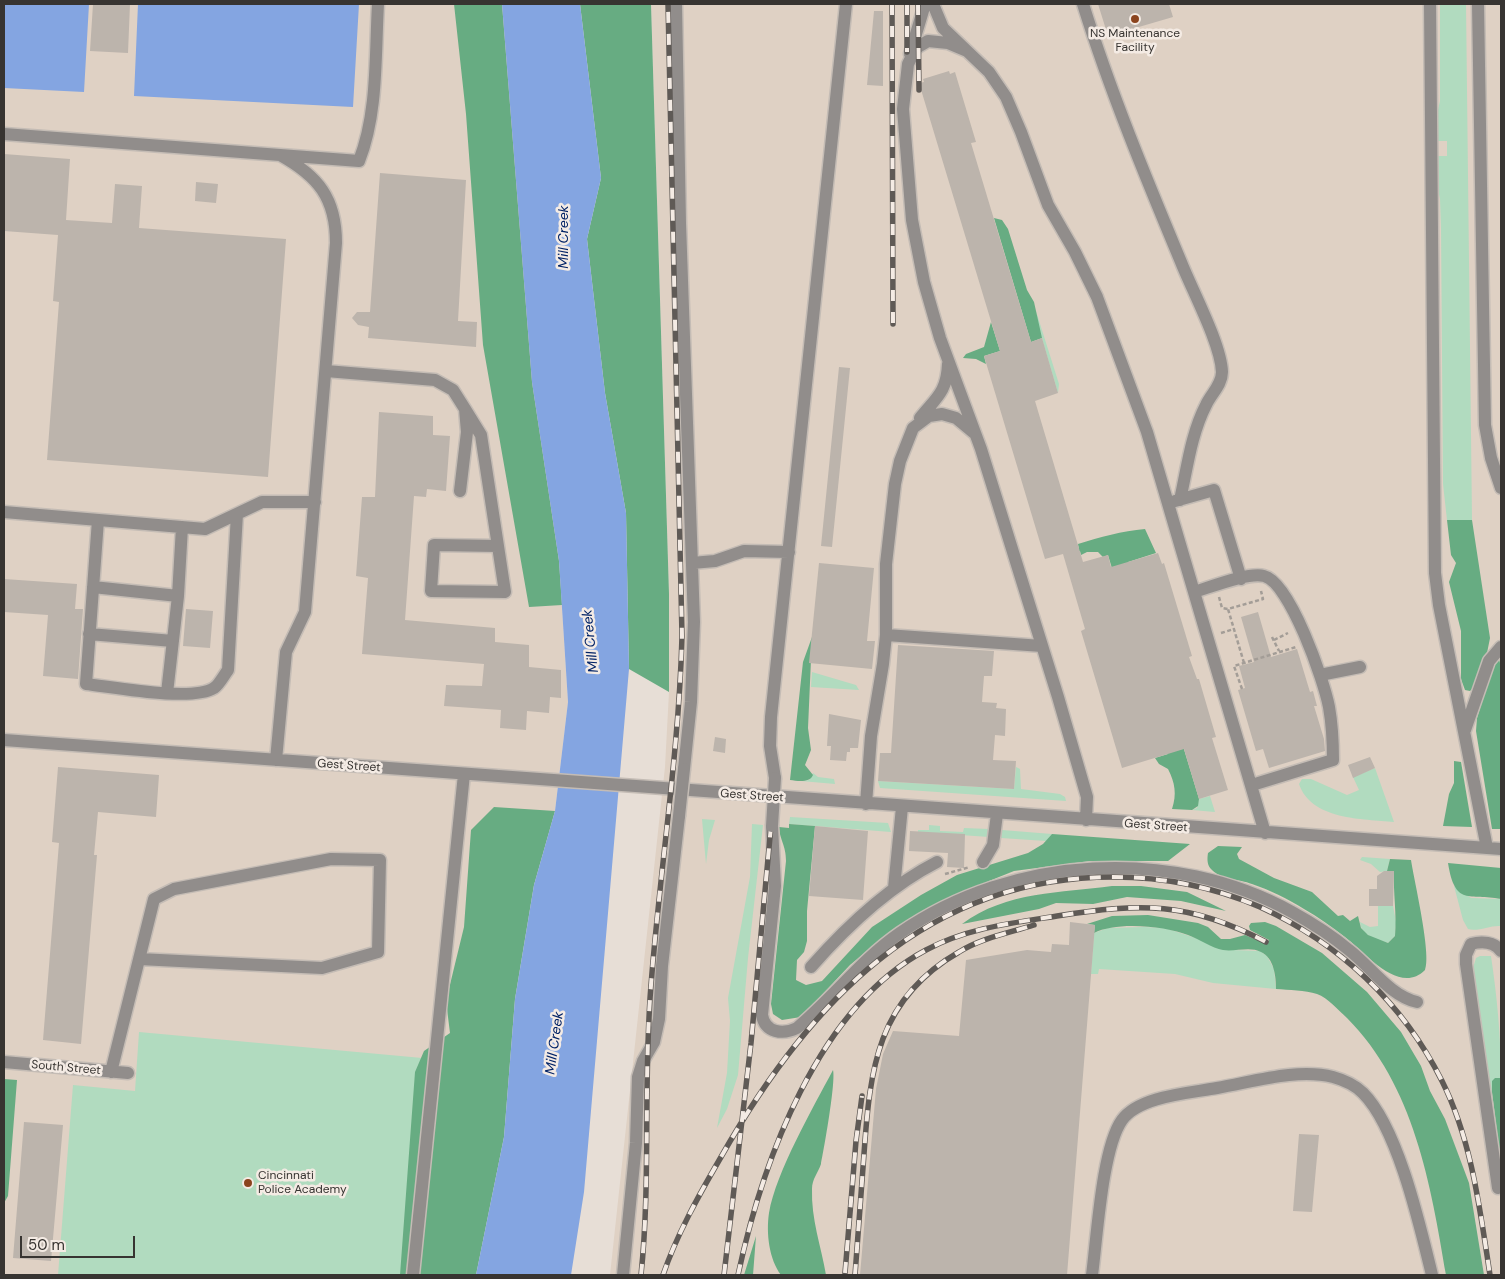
<!DOCTYPE html>
<style>
body{margin:0}
#map{position:relative;width:1505px;height:1279px;overflow:hidden;background:#e7ded6;font-family:"DM Sans",sans-serif}
canvas{display:block}
.frame{position:absolute;inset:0;border:5px solid #373431;pointer-events:none}
.scale{position:absolute;left:20px;top:1236px;width:115px;height:22px;box-sizing:border-box;border:2px solid #373431;border-top:0;padding-left:6px;font-size:15px;line-height:18px;white-space:nowrap;color:#373431;-webkit-text-stroke:4px #f4ebe4;paint-order:stroke}
</style>
<div id="map">
<canvas width="1505" height="1279"></canvas>
<div class="frame"></div>
<div class="scale">50 m</div>
</div>
<script>
const ctx = document.querySelector('canvas').getContext('2d');
ctx.lineJoin = 'round';
function fill(path, color) { ctx.fillStyle = color; ctx.fill(path, 'evenodd'); }
function strokePath(path, color, width, dash) { ctx.strokeStyle = color; ctx.lineWidth = width; ctx.lineCap = dash ? 'butt' : 'round'; ctx.setLineDash(dash || []); ctx.stroke(path); }
function drawText(font, color, halo, rows, align = 'center') {
  ctx.font = font + ' "DM Sans",sans-serif'; ctx.lineWidth = 5; ctx.setLineDash([]); ctx.textBaseline = 'middle'; ctx.strokeStyle = halo; ctx.fillStyle = color; for (const [text, x, y, turn = 0] of rows) {
    ctx.save(); ctx.translate(x, y); ctx.rotate((+turn || 0) * Math.PI / 180); ctx.textAlign = isNaN(turn) ? turn : align; if (halo) ctx.strokeText(text, 0, 0); ctx.fillText(text, 0, 0); ctx.restore();
  }
}
fill(new Path2D(`
 M4,4H502L519,202L559,561L568,702L555,811L420,1275H4Z
 M651,4H1501V1275H610L665,767L669,692V594Z`), '#dfd1c4');
fill(new Path2D(`
 M1440,4H1466L1472,520H1447L1443,484L1441,228L1440,199L1431,156H1447V141H1431L1440,101Z
 M1036,311L1059,384L1058,393L1038,325Z
 M812,672L856,685L859,690L811,687Z
 M1016,767L1020,769L1021,789L1060,794L1065,797L1066,801L880,788L878,781L1014,789Z
 M1375,768L1394,822C1363,819 1311,820 1299,784L1302,779H1311L1347,795L1359,790L1353,777Z
 M813,773L818,777L834,779L835,784L801,781L809,780Z
 M1210,796L1215,812L1192,810L1197,808L1199,799Z
 M790,817L888,823L891,832L789,824Z
 M702,819L715,820L709,840L706,864Z
 M752,824L763,825L748,958L738,1075L727,1109L717,1128L727,1073L730,1021L728,998L750,877Z
 M929,825L940,826V831L963,832L964,828L989,829V837L918,832V830H929Z
 M1002,830L1052,834L1046,841L1001,838L999,833L1002,834Z
 M1362,857L1390,859L1387,871L1380,872L1371,864L1360,860Z
 M1454,886L1471,898L1501,899V926C1490,925 1478,932 1468,929L1463,920Z
 M1378,906H1393L1396,922L1395,936L1388,943C1376,939 1361,936 1360,922L1370,927L1378,926Z
 M1144,927L1165,928L1233,950L1260,951L1267,956L1274,969L1276,989L1213,983L1175,974L1099,969L1098,974H1091L1094,933L1108,928Z
 M1480,956H1491C1497,997 1501,1037 1501,1078H1495L1492,1092L1493,1105L1489,1077L1480,1039L1473,968L1476,958Z
 M139,1032L444,1060L420,1275H58L73,1085L135,1091Z`), '#b1dbbf');
fill(new Path2D(`
 M454,4H502L532,382L559,561L562,605L529,607L483,345L466,114Z
 M580,4H651L669,594V692L629,669L626,513L605,393L587,239L601,178Z
 M994,218L1002,220L1008,229L1027,290L1034,302L1042,338L1031,342Z
 M991,322L1000,351L984,356L986,364L976,359L963,358L966,354L984,347Z
 M1447,520H1472L1490,638L1487,653L1473,688L1470,691L1465,690L1461,679V631L1449,582L1456,563L1451,555Z
 M1145,529L1156,553L1128,562L1160,728L1108,555L1103,557L1098,552H1087L1081,555L1080,551L1074,553V551L1079,549L1078,544C1100,537 1122,531 1145,529Z
 M812,637L808,728L811,750L805,765L813,775C810,783 798,781 790,780L803,662Z
 M1499,659L1501,667V829H1492L1476,731L1477,718L1494,662Z
 M1179,733L1199,799L1198,806L1192,810L1172,809C1177,794 1175,783 1168,769L1159,764L1155,758L1168,754L1163,738Z
 M1454,761L1461,762L1472,827L1443,826L1449,794L1454,783Z
 M494,807L555,811L534,885L515,999L504,1137L476,1275H400L415,1072L424,1051L450,1033L446,1001L464,927L471,830Z
 M789,824L815,826L807,911V941L804,952L797,960L796,980L806,985L822,981L872,927L921,895L957,875L1028,853L1043,844L1052,834L1190,844L1168,861H1090L1014,871L989,881L913,918L886,935L850,965L801,1017L782,1020L773,1014L771,1004L786,861C786,845 780,841 779,827L789,828Z
 M1218,846L1242,847L1237,854L1239,859L1274,878L1312,892L1338,916L1343,915L1350,921L1358,916L1361,928L1368,935L1388,943L1395,936C1397,914 1393,893 1394,871H1387L1390,859L1411,860C1414,880 1432,955 1425,970C1399,996 1365,952 1345,937C1332,927 1318,917 1304,909C1288,899 1270,890 1252,884C1239,879 1222,880 1212,870C1207,866 1207,859 1208,853Z
 M1448,863L1501,868V899C1469,893 1455,907 1448,863Z
 M1112,886H1141L1187,892L1226,911L1181,901L1127,897L1093,904L1056,903L1039,909L962,924C1006,891 1062,893 1112,886Z
 M1148,915L1198,923L1208,927L1221,939H1230L1245,935L1266,944L1269,940L1250,930L1249,926L1251,923L1265,922L1276,926L1322,953L1367,992L1401,1032L1421,1066L1430,1091L1445,1119L1469,1183L1484,1275H1446C1431,1185 1414,1085 1347,1018C1338,1010 1328,998 1317,994C1305,990 1289,990 1276,989C1276,976 1274,958 1261,952C1250,946 1235,952 1223,950C1212,948 1199,939 1188,935C1166,926 1116,921 1094,933L1095,925L1087,924L1112,916Z
 M833,1070C836,1082 824,1149 821,1164C818,1173 812,1179 812,1189C811,1219 821,1246 826,1275H781C769,1259 766,1233 769,1213C776,1172 813,1108 833,1070Z
 M1495,1078H1501V1164L1492,1092V1081Z
 M4,1079L17,1080L8,1196L4,1203Z
 M756,1236L753,1275H744Z`), '#67ac82');
fill(new Path2D(`
 M4,4H89L84,92L4,88Z
 M138,4H359L353,107L134,96Z
 M502,4H580L601,178L587,239L605,393L626,513L629,669L584,1192L571,1275H476L504,1137L515,999L534,885L555,811L568,702L559,561L532,382Z`), '#84a5e1');
fill(new Path2D(`
 M93,4H130L128,53L90,51Z
 M1098,4H1169L1173,17L1108,36Z
 M874,11H883V86L867,85Z
 M949,71L950,74L955,72L976,142L971,143L1031,342L1042,338L1058,393L1035,401L1083,562L1108,555L1111,567L1158,553L1162,564L1164,563L1192,656L1189,657L1197,679H1199L1216,737L1212,738L1228,790L1199,799L1184,749L1122,768L1081,631L1085,629L1063,554L1045,559L984,356L1000,351L919,83L924,82L923,79Z
 M4,154L70,159L66,220L112,223L115,184L142,186L139,228L286,239L268,477L47,460L59,302L53,301L58,235L4,231Z
 M380,173L466,180L458,321L477,322L476,347L368,338L369,327L358,325L352,318L357,312H370Z
 M196,182L218,184L216,203L195,201Z
 M839,367L850,368L832,547L821,546Z
 M379,412L433,416V435L450,436L446,491L427,489L426,497L414,496L405,620L495,628V642L529,645V667L561,670V698L550,697L549,713L527,711L526,730L500,728L501,710L444,706L446,685L482,686L484,664L362,654L368,578L356,576L362,497H375Z
 M819,563L874,568L867,641H875L872,669L809,663Z
 M4,579L77,584L75,609H83L78,679L43,676L48,615L4,612Z
 M186,609L213,611L210,648L183,646Z
 M1258,612L1271,657L1297,649L1310,692L1313,691L1317,706H1314L1324,739L1325,751L1269,768L1263,749L1256,751L1238,690L1245,688L1239,666L1254,662L1241,617Z
 M898,645L994,651L992,676H984L982,702L997,703L996,708L1006,709L1005,736L995,735L993,760L1016,761L1014,789L878,781L880,753H891Z
 M829,714L861,720L858,748H850V752H847L846,761L830,760L831,746H827Z
 M715,737L726,739L725,753L713,751Z
 M1370,757L1375,768L1353,778L1348,765Z
 M58,767L159,775L156,817L98,812L94,855H97L81,1044L43,1040L59,843L52,842Z
 M815,826L868,831L863,900L809,896Z
 M910,831L965,834L964,868L947,867L948,853L909,851Z
 M1384,871H1394L1393,906H1369V889H1377V876Z
 M1070,922L1095,925L1067,1275H860L876,1089L883,1054L893,1031L959,1036L966,960L1027,950L1051,952L1052,944L1069,945Z
 M24,1122L63,1125L51,1261L13,1258Z
 M1299,1134L1319,1135L1312,1212L1293,1211Z`), '#bcb4ac');
const minor = new Path2D(`
 M676,4L680,223L694,622L691,702L684,769
 M933,4L943,28L989,72L1006,97L1021,132L1048,205L1075,252L1097,297L1147,432L1194,592
 M1083,4C1110,91 1146,178 1181,262C1192,290 1221,344 1222,372C1222,385 1211,394 1206,405C1191,434 1187,469 1180,500
 M1430,4L1435,573L1439,605L1487,848
 M1478,4L1485,425L1491,458L1501,488
 M967,51L948,43L928,41L916,48L908,64L903,109L912,220L924,282L940,338L981,449L1058,697L1087,797L1086,820
 M910,54L925,4
 M4,134L359,161C378,113 375,56 378,4
 M326,371L435,380L453,390L465,409L467,432L460,491
 M465,409L481,435L505,592L431,591L434,545L498,546
 M920,418C936,398 947,392 948,364
 M1175,501L1214,490L1241,579
 M4,512L205,529L262,502H315
 M98,520L86,684C113,687 192,702 214,688C219,685 224,675 228,670L237,514
 M692,563L715,561L744,551L789,552
 M93,587L178,596L167,693
 M178,596L182,527
 M89,634L173,641
 M886,635L1042,646
 M1320,675L1360,667
 M1465,730L1489,661L1501,647
 M4,740L1501,849
 M276,760L286,652L305,612L336,243C336,198 318,176 280,155
 M775,778L770,746L771,717L846,4
 M1252,785L1333,760C1333,742 1332,724 1329,707C1324,681 1290,582 1264,576C1248,572 1211,587 1194,592L1265,833
 M866,804L871,736L883,664L886,635V564L895,484L900,461L913,428L929,416L942,414L956,418L974,433
 M772,826L775,886L762,1015C765,1033 783,1035 797,1028C833,998 861,960 900,933C1013,855 1172,846 1292,912C1312,923 1331,935 1349,950C1370,966 1390,996 1417,1002
 M983,862L993,845L997,814
 M894,888L902,807
 M811,967C847,926 888,887 937,862
 M4,1062L128,1073
 M111,1072L154,899L174,889L331,859L380,860L378,952L322,968L139,959
 M1498,1188L1466,964V955L1471,944C1482,941 1494,942 1501,951
 M413,1275L464,774
 M623,1275L636,1143L638,1077L643,1061L654,1042L659,1019L662,966L679,816
 M1092,1275C1097,1238 1102,1148 1122,1120C1139,1096 1190,1093 1217,1088C1253,1082 1297,1068 1333,1077C1344,1080 1355,1085 1363,1093C1398,1128 1420,1226 1432,1275`);
strokePath(minor, '#c4bcb5', 15);
strokePath(new Path2D(`
 M1219,597L1222,608L1228,609
 M1221,633L1234,629
 M1272,637L1279,651
 M1274,640L1288,633
 M1244,663L1228,609L1263,599L1261,591
 M1242,689L1234,666L1296,647
 M945,874L970,867`), '#a39d97', 2.5, [4, 2.5]);
strokePath(minor, '#918d8b', 12);
const rail = new Path2D(`
 M892,4L893,324
 M907,4V52
 M918,4L919,90
 M845,1273L856,1141L862,1096
 M641,1275C651,1179 643,1082 651,985C660,868 679,753 682,636L668,4
 M663,1275C677,1234 699,1195 721,1157C807,1005 925,877 1113,877C1163,877 1214,887 1260,907C1339,943 1403,1003 1442,1081C1472,1141 1480,1210 1490,1275
 M724,1275L751,1043L771,826
 M738,1275C762,1163 817,1008 926,950C967,928 1012,923 1057,916C1141,903 1188,901 1266,942
 M855,1275C858,1235 861,1194 864,1154C870,1069 877,999 959,952C981,938 1009,933 1034,925`);
strokePath(rail, '#5f5a56', 5.5);
strokePath(rail, '#f4ebe4', 4, [11]);
const minorBridge = new Path2D(`
 M679,816L684,769
 M772,826L775,778`);
strokePath(minorBridge, '#c4bcb5', 15, []);
strokePath(minorBridge, '#918d8b', 12);
for (const [x, y, r, color] of [
 [1135,19,5,"#8b441e"],
 [248,1183,5,"#8b441e"]
]) { const dot = new Path2D(); dot.arc(x, y, r, 0, 2 * Math.PI); ctx.fillStyle = color; ctx.fill(dot); strokePath(dot, '#f4ebe4', 2); }
drawText('12px', '#373431', '#f4ebe4', [
 ["NS Maintenance",1135,34],
 ["Facility",1135,48],
 ["Cincinnati",258,1176,"left"],
 ["Police Academy",258,1190,"left"]
]);
drawText('12px', '#373431', '#f4ebe4', [
 ["Gest Street",349,766,4],
 ["Gest Street",752,796,4],
 ["Gest Street",1156,826,4],
 ["South Street",66,1068,5]
]);
drawText('italic 14px', '#012266', '#f4ebe4', [
 ["Mill Creek",564,237,-90],
 ["Mill Creek",591,641,-96],
 ["Mill Creek",555,1043,-82]
]);
</script>
